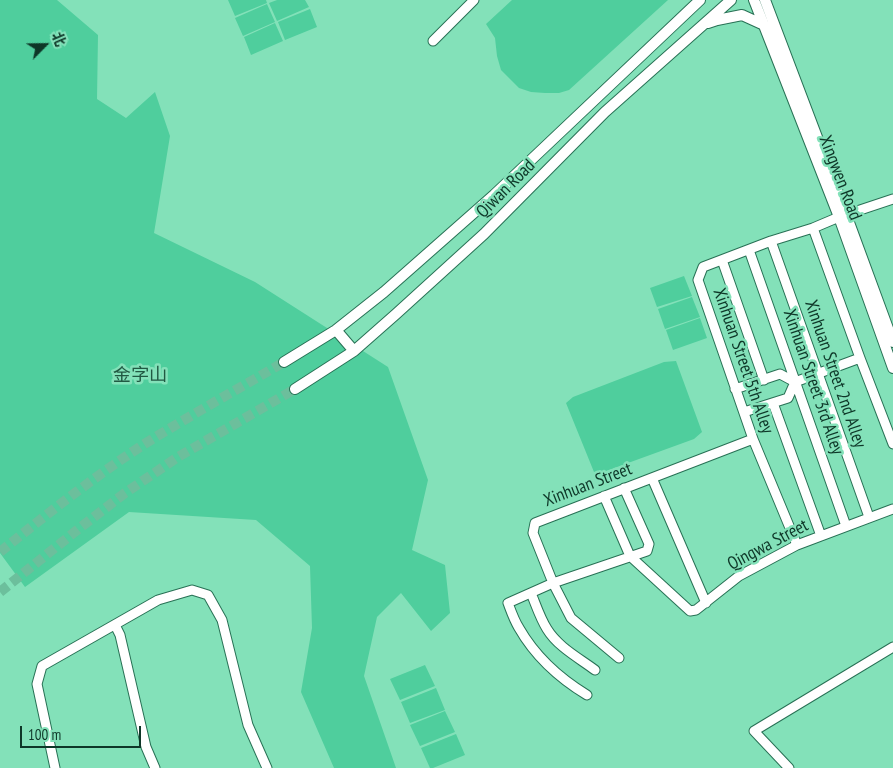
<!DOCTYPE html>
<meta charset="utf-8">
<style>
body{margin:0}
#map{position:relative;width:893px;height:768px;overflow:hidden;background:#83e1b9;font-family:"PT Sans Narrow","Noto Sans SC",sans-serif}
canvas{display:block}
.north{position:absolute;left:20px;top:20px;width:50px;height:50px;-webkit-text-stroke:4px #83e1b9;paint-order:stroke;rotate:67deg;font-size:14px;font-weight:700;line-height:20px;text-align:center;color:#0e3728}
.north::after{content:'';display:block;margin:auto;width:18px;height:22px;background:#0e3728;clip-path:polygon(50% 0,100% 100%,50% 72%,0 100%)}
.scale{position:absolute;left:20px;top:726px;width:121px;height:22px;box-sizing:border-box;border:2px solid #0e3728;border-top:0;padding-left:6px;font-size:15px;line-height:18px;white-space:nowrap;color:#0e3728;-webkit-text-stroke:4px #83e1b9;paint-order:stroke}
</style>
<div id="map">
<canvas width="893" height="768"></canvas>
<div class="north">北</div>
<div class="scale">100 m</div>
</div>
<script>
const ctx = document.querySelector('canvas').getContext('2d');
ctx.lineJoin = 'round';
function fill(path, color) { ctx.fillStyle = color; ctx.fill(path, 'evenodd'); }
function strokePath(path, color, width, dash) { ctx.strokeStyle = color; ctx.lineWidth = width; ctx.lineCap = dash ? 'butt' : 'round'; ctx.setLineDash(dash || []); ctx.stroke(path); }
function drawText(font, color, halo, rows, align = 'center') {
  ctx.font = font + ' "PT Sans Narrow","Noto Sans SC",sans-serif'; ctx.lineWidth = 5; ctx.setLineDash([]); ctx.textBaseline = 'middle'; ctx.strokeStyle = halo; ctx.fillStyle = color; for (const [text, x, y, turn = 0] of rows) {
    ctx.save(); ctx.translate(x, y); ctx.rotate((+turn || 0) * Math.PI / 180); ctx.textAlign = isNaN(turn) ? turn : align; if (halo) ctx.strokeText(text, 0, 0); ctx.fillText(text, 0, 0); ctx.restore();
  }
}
fill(new Path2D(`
 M0,0H57L98,35L97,99L126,118L155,92L170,136L154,233L255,282L388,367L428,480L412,550L445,565L450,613L431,631L401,593L377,617L364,676L396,768H334L301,692L312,628L310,566L256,520L129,512L25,587L0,553Z
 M228,0H266L267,3L235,16Z
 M277,0H305L309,7L277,21L269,3Z
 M512,0H668L569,90L559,93H545L531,92L519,88L501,70L497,56L495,38L486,24Z
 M267,4L275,22L243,36L235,18Z
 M310,9L317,27L285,40L278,22Z
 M275,23L283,41L251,55L244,37Z
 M684,276L692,296L657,307L650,288Z
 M692,297L700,317L665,329L658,309Z
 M700,318L707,338L673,350L666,330Z
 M676,361L702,432L694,439L606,471L594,472L566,403L573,397L664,362Z
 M425,665L435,686L400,700L390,679Z
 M436,688L445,710L410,723L401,702Z
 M445,711L455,732L420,746L410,725Z
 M456,734L465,755L433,768H430L421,748Z`), '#4fce9d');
strokePath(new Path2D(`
 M0,552C47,514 95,476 146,443C191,415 238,389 284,362
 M0,592L81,527L125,493L178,457L295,389`), '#6cbf9c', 10, [10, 5]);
const minor = new Path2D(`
 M433,41L474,0
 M813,228L860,358L893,444
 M771,241L869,517
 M749,250L846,526
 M722,260L764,380
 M735,389L780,374L795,382L860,358
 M773,403L821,536
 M744,412L788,398L795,382
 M652,478L706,603
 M604,496L630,556L690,611L696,610L739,576L797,545L893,509
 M797,545L753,439L698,280L703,267L771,241L813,228L839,217L893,199
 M531,593C536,605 540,618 547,629C558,647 579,658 595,670
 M115,625L120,635L146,747L155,768
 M619,658L571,618L553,583L533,533L535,523L753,439
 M587,695C559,678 535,656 519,628C514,620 511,611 508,603L553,583L647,551L649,544L624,488
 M55,768L37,684L42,666L158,600L192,590L208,595L222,620L248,725L267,768
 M789,768L754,731L893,647`);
const major = new Path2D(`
 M754,0L839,217L893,368
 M765,0L840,198L893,342
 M708,23L717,20L742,15L764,25
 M336,330L354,351
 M284,362L336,330L384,292L494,195L700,0
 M295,389L354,351L396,314L484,234L605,112L731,0`);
strokePath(minor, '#287155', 11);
strokePath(major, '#287155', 12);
strokePath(minor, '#fff', 9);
strokePath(major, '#fff', 10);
drawText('18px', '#0e3728', '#83e1b9', [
 ["Xingwen Road",840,178,69],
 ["Qiwan Road",506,189,-45],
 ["Xinhuan Street 5th Alley",743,361,71],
 ["Xinhuan Street 2nd Alley",835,374,71],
 ["Xinhuan Street 3rd Alley",813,382,71],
 ["Xinhuan Street",588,485,-21],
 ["Qingwa Street",768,545,-28]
]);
drawText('18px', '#215943', '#83e1b9', [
 ["金字山",140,376]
]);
</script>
